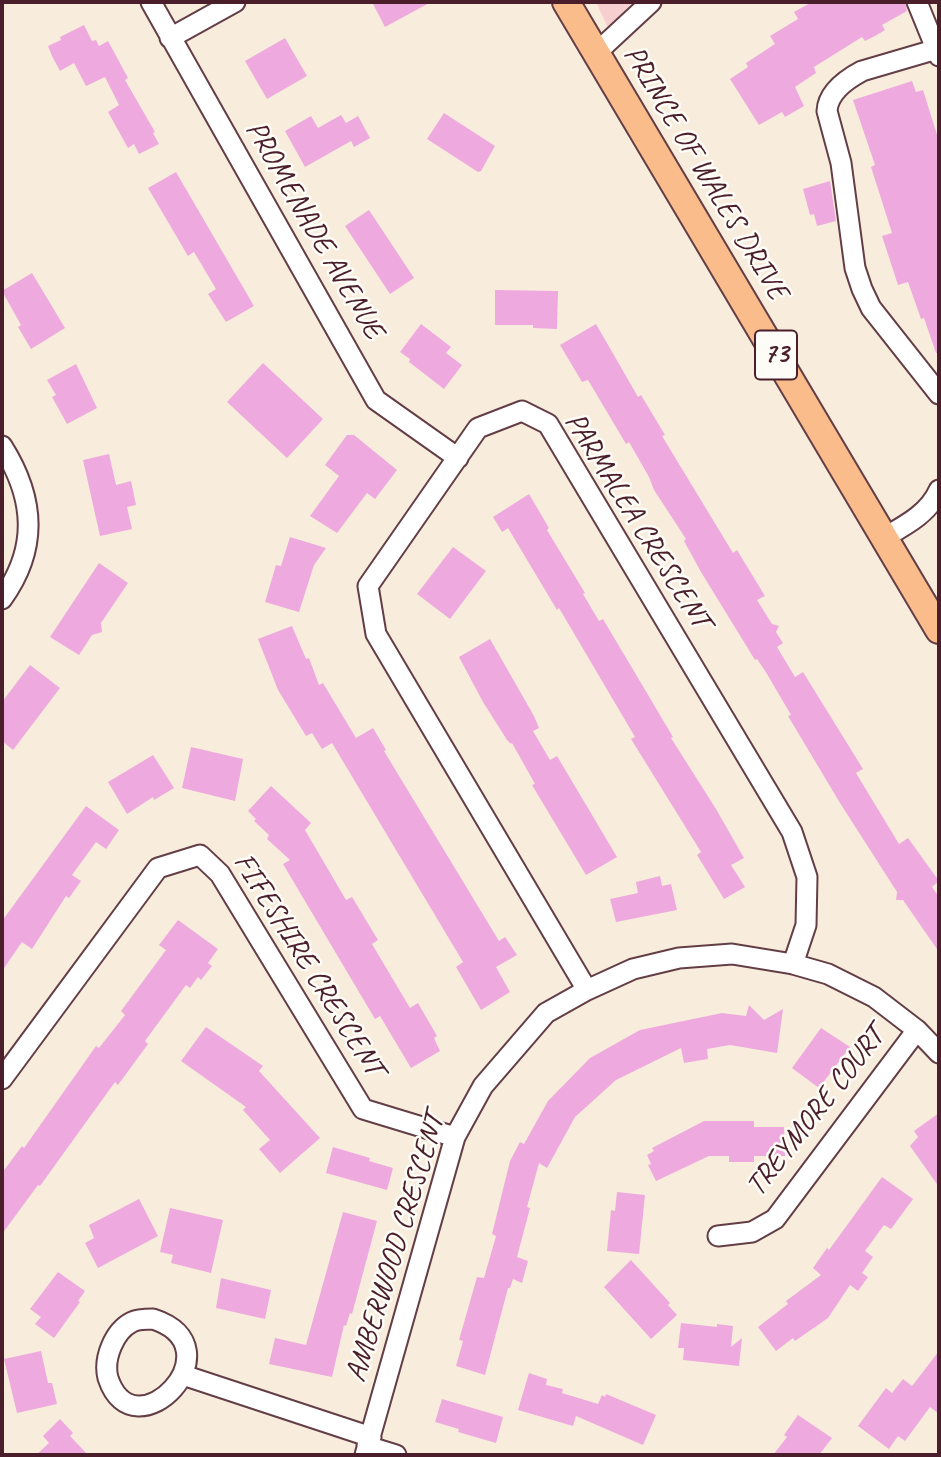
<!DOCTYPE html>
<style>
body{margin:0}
#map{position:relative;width:941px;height:1457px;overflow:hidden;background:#f8eddc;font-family:Caveat,sans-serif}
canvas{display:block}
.frame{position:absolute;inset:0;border:4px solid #4a1f2b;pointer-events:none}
</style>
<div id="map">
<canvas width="941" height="1457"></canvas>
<div class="frame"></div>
</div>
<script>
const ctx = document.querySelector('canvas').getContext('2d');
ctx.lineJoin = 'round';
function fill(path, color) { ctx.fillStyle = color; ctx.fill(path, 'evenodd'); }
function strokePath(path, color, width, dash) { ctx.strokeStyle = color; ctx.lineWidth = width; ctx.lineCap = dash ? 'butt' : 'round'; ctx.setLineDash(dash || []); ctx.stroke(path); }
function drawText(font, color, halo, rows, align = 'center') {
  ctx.font = font + ' Caveat,sans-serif'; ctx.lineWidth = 5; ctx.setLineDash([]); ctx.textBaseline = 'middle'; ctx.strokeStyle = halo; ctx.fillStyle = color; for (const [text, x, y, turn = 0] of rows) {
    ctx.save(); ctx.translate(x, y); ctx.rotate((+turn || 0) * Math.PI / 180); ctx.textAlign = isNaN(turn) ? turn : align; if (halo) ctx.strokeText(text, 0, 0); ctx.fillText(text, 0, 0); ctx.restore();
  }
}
fill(new Path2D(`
 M596,2H633L608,28Z`), '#f7cfd1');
fill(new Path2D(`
 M372,2H431L385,27Z
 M812,2H905L907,11L882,25L885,30L875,36L865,41L862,37L814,67L816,73L795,87L804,106L785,117L782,112L759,125L730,79L748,67L746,63L775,44L770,36L798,19L794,12Z
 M84,25L92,41L96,40L99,46L108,41L128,78L125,80L155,132L153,133L159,144L139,154L134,144L128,148L108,112L119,105L105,77L86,86L74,63L60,71L52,56L48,46L61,40L60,37Z
 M285,38L307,76L267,99L245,61Z
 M912,81L916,92L923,90L939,141V353H936L924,318L921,319L908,282L898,285L882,236L892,233L871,167L875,165L853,100Z
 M444,113L495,146L481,171L478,172L427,139Z
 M341,115L346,123L358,116L370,138L354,147L351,141L305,167L285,131L311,116L318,128Z
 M176,172L254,306L226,322L208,294L216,289L194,252L188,256L148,188Z
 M830,181L836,221L817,226L814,214L810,215L803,189Z
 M369,210L414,278L390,294L345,226Z
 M32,273L65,328L31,349L18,327L21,325L2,291Z
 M495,290L558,291L557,329L533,328V325H495Z
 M421,324L451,347L446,353L462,365L444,389L409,362L410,359L400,352Z
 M596,324L638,397L641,395L665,435L662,436L733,553L737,550L765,596L757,600L772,624L779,626L776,632L783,643L777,647L795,677L803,672L863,769L856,773L899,844L908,838L939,881L932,887L939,897V952L903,900H896L897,892L840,803L788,716L791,715L767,674L757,659L755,660L701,572L684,541L686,539L654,490L649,477L629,442L626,444L588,380L582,382L560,345Z
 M263,363L323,419L287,458L227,402Z
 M76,364L97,408L67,424L52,397L56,395L47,380Z
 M347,435H354L397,470L375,499L367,493L337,533L310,516L339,476L325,465Z
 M109,454L116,485L131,481L136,505L127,507L132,529L100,536L83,460Z
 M529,494L549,528L547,530L585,593L583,594L599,621L603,619L673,737L671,738L716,809L744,858L731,865L745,887L724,899L697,855L701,852L631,739L635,737L559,608L557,610L508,528L502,532L493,517Z
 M290,537L326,548L314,565L299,612L265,602L276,565L281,566Z
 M453,547L486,571L450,619L417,594Z
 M99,563L128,583L101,623L102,632L92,635L79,655L50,637Z
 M292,626L306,659L309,658L319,685L323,683L356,738L373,728L386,750L384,751L499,941L505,937L517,955L496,967L510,992L481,1010L456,967L463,962L332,743L322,749L312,733L306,736L278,690L258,639Z
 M490,639L534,716L539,728L533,731L550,760L557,756L617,857L586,875L532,785L535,784L512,743L511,744L507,740L483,702L459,657Z
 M30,665L60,688L13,750L2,741V702Z
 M191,747L243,759L235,801L182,788Z
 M153,755L174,788L154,800L153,797L127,814L108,782Z
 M271,786L311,823L305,830L346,900L352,897L378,940L372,944L410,1008L418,1003L437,1036L434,1038L440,1051L411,1068L380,1016L375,1019L283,864L290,860L267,839L269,835L254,821L256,819L248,811Z
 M86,806L119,830L106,849L96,842L72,875L81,881L69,898L66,896L32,949L22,942L2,971V921Z
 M660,876L662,886L671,884L677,910L616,922L610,899L638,893L636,882Z
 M178,920L218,949L208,963L212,966L201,980L198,977L190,988L186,985L145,1041L148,1044L118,1085L115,1082L40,1186L38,1185L2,1234V1173L22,1146L24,1148L96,1046L99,1048L125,1015L121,1011L166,950L159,945Z
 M749,1005L764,1020L783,1009L777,1053L730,1045L707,1049L708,1059L684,1063L681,1048L616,1080L575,1117L547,1168L539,1163L527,1207L530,1208L517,1257L528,1261L522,1283L513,1279L510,1288H508L485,1375L456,1366L463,1341L459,1340L477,1277L484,1278L496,1236L492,1234L510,1161L520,1142L524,1144L548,1101L590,1058L640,1030L722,1013L746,1016Z
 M206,1027L263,1066L259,1071L320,1138L280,1173L259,1149L270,1140L243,1110L246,1107L181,1061Z
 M821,1028L850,1047L819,1088L792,1068Z
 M939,1113V1187L910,1146L918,1137L914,1131Z
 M704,1121H754V1127H784L785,1156H754V1162H729V1156H709L656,1181L648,1165L651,1164L647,1155L654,1151L652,1148Z
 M333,1147L370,1158L369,1161L393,1168L387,1190L326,1173Z
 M882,1177L913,1199L891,1229L884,1225L865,1251L873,1257L862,1273L868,1277L858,1291L850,1285L828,1318L795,1341L793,1338L776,1351L758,1327L788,1304L786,1301L821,1275L813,1268L827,1248L829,1250Z
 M617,1192L645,1195L639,1254L607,1251L611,1210L615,1211Z
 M139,1199L158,1236L98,1268L85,1243L94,1238L89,1225Z
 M170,1208L223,1220L211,1273L171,1263L173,1255L160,1252Z
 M343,1212L377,1221L352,1314L350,1313L346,1326L344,1325L332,1377L269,1364L275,1338L306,1345Z
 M631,1260L670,1303L668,1305L677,1315L651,1339L604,1287Z
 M58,1272L85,1291L78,1301L80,1302L54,1338L35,1324L41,1317L30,1309Z
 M221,1278L271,1290L265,1319L216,1308Z
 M681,1323L717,1327V1324L733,1326L731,1347L742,1338L739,1366L683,1360L684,1348H678Z
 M41,1351L48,1383H52L57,1404L17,1413L4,1359Z
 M939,1351V1414L930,1407L905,1441L898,1436L889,1449L858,1426L886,1388L892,1393L903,1379L912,1386Z
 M529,1373L547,1379L546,1385L563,1389L562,1393L598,1404L602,1395L605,1397L606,1394L656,1415L643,1445L576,1416L573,1426L518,1410Z
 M442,1399L503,1417L496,1443L458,1432L459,1429L435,1422Z
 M798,1415L832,1438L819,1455H773L787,1437L784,1435Z
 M60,1419L73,1433L70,1436L88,1455H36L49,1443L43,1436Z`), '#eeaade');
const minor = new Path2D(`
 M151,2L376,400L458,458
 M917,2L939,56
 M170,38L235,2
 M937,49L862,71C847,79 828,92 827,111L841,163L855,268L862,289L871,308L939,394
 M595,54L651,2
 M2,446C35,498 39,548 2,599
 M885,537C906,525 929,513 939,490
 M587,990L376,634L368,586L478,428L522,411L548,424L792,832L807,877L806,925L793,964
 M2,1079L158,868L200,855L220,874L363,1109L455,1137
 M718,1236L752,1232L775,1219L917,1030
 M153,1319C240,1347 134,1457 108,1378C103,1359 114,1331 132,1322C138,1319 146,1319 153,1319Z
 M183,1375L371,1437
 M367,1446L396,1455
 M365,1455L455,1137L483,1086L546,1013L587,990L633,969L679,958L732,954L793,964L828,974L874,997L917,1030L939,1053`);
const major = new Path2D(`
 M566,2L939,630`);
strokePath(minor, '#643e46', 23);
strokePath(major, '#643e46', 30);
strokePath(minor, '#fff', 19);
strokePath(major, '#f9bc8a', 26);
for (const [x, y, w] of [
 [776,355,42]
]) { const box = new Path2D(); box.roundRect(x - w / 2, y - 24.5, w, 49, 5); ctx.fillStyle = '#fdfcf7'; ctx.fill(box); strokePath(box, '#4a1f2b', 2); }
drawText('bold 28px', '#4a1f2b', null, [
 ["73",776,355]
]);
drawText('30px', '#4a1f2b', '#fdfcf7', [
 ["PRINCE OF WALES DRIVE",705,173,59],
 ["PROMENADE AVENUE",314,230,60],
 ["PARMALEA CRESCENT",637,521,58],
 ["FIFESHIRE CRESCENT",308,965,58],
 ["TREYMORE COURT",816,1112,-52],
 ["AMBERWOOD CRESCENT",396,1248,-73]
]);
</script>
